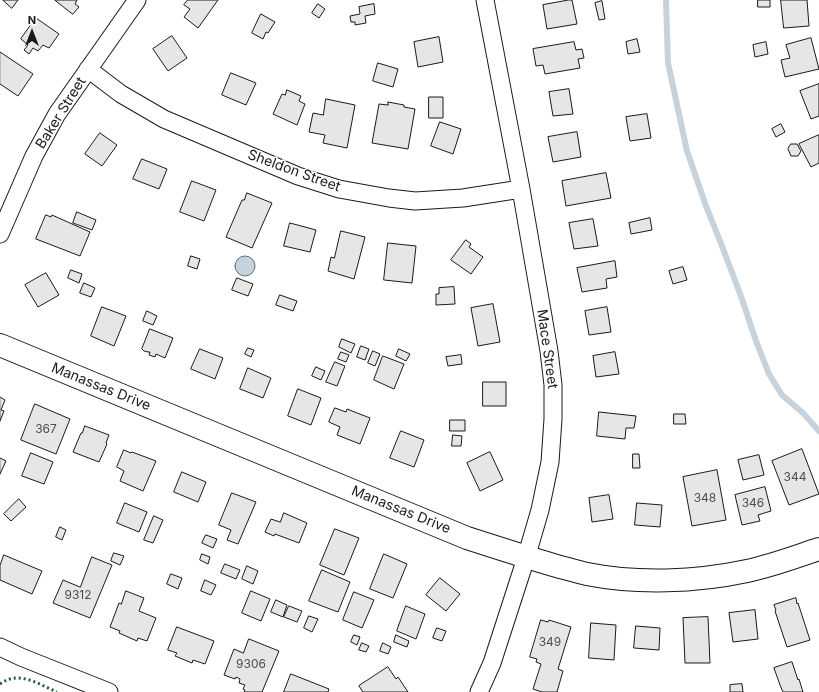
<!DOCTYPE html>
<style>
body{margin:0}
#map{position:relative;width:819px;height:692px;overflow:hidden;background:#fff;font-family:Inter,sans-serif}
canvas{display:block}
.north{position:absolute;left:12px;top:12px;width:40px;height:40px;-webkit-text-stroke:3px #fff;paint-order:stroke;rotate:0deg;font-size:11px;font-weight:700;line-height:16px;text-align:center;color:#1a1a1a}
.north::after{content:'';display:block;margin:auto;width:14px;height:18px;background:#1a1a1a;clip-path:polygon(50% 0,100% 100%,50% 72%,0 100%)}
</style>
<div id="map">
<canvas width="819" height="692"></canvas>
<div class="north">N</div>
</div>
<script>
const ctx = document.querySelector('canvas').getContext('2d');
ctx.lineJoin = 'round';
function fill(path, color) { ctx.fillStyle = color; ctx.fill(path, 'evenodd'); }
function strokePath(path, color, width, dash) { ctx.strokeStyle = color; ctx.lineWidth = width; ctx.lineCap = dash ? 'butt' : 'round'; ctx.setLineDash(dash || []); ctx.stroke(path); }
function drawText(font, color, halo, rows, align = 'center') {
  ctx.font = font + ' Inter,sans-serif'; ctx.lineWidth = 3; ctx.setLineDash([]); ctx.textBaseline = 'middle'; ctx.strokeStyle = halo; ctx.fillStyle = color; for (const [text, x, y, turn = 0] of rows) {
    ctx.save(); ctx.translate(x, y); ctx.rotate((+turn || 0) * Math.PI / 180); ctx.textAlign = isNaN(turn) ? turn : align; if (halo) ctx.strokeText(text, 0, 0); ctx.fillText(text, 0, 0); ctx.restore();
  }
}
const water = new Path2D(`
 M235 266a10 10 0 1 1 20 0a10 10 0 1 1-20 0Z`);
fill(water, '#c6d2dc');
strokePath(water, '#6a6a6a', 1);
strokePath(new Path2D(`
 M666,0L668,63L687,151L706,206L722,246L742,299L756,341L769,374L782,395L803,413L819,431`), '#c6d2dc', 6);
const building = new Path2D(`
 M3,0H18L12,8Z
 M55,0H77L75,4L79,7L73,14Z
 M188,0H218L198,28L184,17L190,9L184,5Z
 M569,0H572L577,24L547,29L543,5Z
 M758,0H770V7H758Z
 M781,0H807L809,26L784,28Z
 M602,1L605,19L599,20L595,3Z
 M318,4L325,9L319,18L312,13Z
 M374,4L375,14L365,16L366,23L355,25V22H351L350,16L360,14L359,7Z
 M261,14L275,22L268,33L266,32L263,39L252,33Z
 M36,18L59,34L49,48L43,45L38,51L33,48L29,54L24,50L28,45L21,39Z
 M172,36L187,58L168,71L153,49Z
 M439,37L443,62L418,67L414,42Z
 M811,38L819,69L785,77L781,60L790,58L786,45Z
 M637,39L640,52L628,54L626,42Z
 M574,42L576,50L582,49L584,58L578,59L580,68L545,74L543,65L536,66L533,49Z
 M766,42L768,54L755,57L753,45Z
 M0,52L33,74L18,96L0,84Z
 M378,63L398,69L393,87L373,81Z
 M231,73L256,83L246,105L222,95Z
 M819,84V116L811,119L800,91Z
 M569,89L573,114L553,116L549,92Z
 M287,90L301,96L299,101L305,104L297,125L273,114L282,94L285,95Z
 M429,97H443V118H429Z
 M326,99L355,105L347,148L323,143L325,135L309,132L313,113L323,115Z
 M388,102L404,105V107L415,109L408,149L372,143L379,104L388,105Z
 M647,114L651,138L630,141L626,117Z
 M440,122L461,129L453,154L431,146Z
 M781,124L785,132L776,137L772,129Z
 M577,132L581,157L553,162L548,137Z
 M100,133L117,145L102,166L85,154Z
 M819,135V163L811,167L799,144Z
 M791,144H797L801,151L798,156H791L788,149Z
 M142,159L167,169L159,189L133,179Z
 M606,173L611,198L566,206L562,181Z
 M192,181L216,190L204,221L180,212Z
 M247,193L272,203L252,248L226,237L242,200H244Z
 M77,212L96,220L92,230L73,223Z
 M46,215L51,217L52,215L90,232L80,256L36,239Z
 M650,218L652,230L631,234L629,223Z
 M593,219L598,246L574,249L569,223Z
 M290,223L316,230L310,252L284,246Z
 M341,231L365,237L354,279L328,271L331,257L334,258Z
 M466,240L471,244L469,247L483,257L471,274L451,260Z
 M388,243L416,246L412,283L384,280Z
 M191,256L200,259L197,269L188,266Z
 M615,261L617,277L606,279L607,288L582,292L577,268Z
 M683,267L687,280L673,284L669,271Z
 M71,270L82,274L79,283L68,278Z
 M46,273L59,295L38,307L25,285Z
 M237,278L253,284L248,296L232,290Z
 M84,283L95,288L91,297L80,293Z
 M454,287L455,304L436,305V294H439V288Z
 M280,295L297,301L293,311L276,305Z
 M493,304L500,342L478,346L471,308Z
 M102,307L126,316L114,346L91,336Z
 M607,307L611,332L589,335L585,311Z
 M147,311L157,316L153,325L143,321Z
 M150,329L173,338L165,358L156,354L155,357L149,355L150,352H148L144,351L142,349Z
 M342,339L355,344L351,353L339,347Z
 M361,346L369,349L365,360L357,357Z
 M248,348L254,350L251,357L245,354Z
 M200,349L223,358L215,379L191,369Z
 M399,349L410,354L406,361L396,356Z
 M373,351L380,354L375,366L368,363Z
 M341,352L349,355L346,362L338,359Z
 M615,352L619,374L596,377L593,356Z
 M461,355L462,364L448,366L446,357Z
 M383,356L404,364L394,389L374,380Z
 M335,362L345,366L337,386L326,382Z
 M316,367L325,371L321,380L312,376Z
 M248,368L271,378L263,398L240,389Z
 M483,382H506V406H483Z
 M298,389L321,398L311,425L288,416Z
 M0,397L5,400L1,410L4,411L0,421Z
 M35,404L70,419L56,454L21,440Z
 M335,408L346,412L347,409L370,418L360,444L337,435L340,427L329,422Z
 M599,412L636,416L634,428H626L625,439L597,436Z
 M674,414H685L686,424H674Z
 M450,420H465V431H450Z
 M85,426L109,435L106,443L107,444L99,462L73,452L81,433H82Z
 M401,431L424,440L414,467L390,458Z
 M453,435L462,436L461,446H452Z
 M802,449L819,494L789,505L772,461Z
 M124,450L131,453L132,452L156,461L143,491L120,481L124,471L117,467Z
 M490,452L503,480L480,491L467,463Z
 M31,453L53,462L44,484L22,476Z
 M633,454H639L640,468H633Z
 M759,455L764,475L743,480L738,460Z
 M0,458L6,461L0,474Z
 M717,470L726,520L692,526L683,477Z
 M182,472L206,482L198,502L174,492Z
 M765,487L771,511L758,515L760,521L742,525L735,495Z
 M232,493L256,502L238,544L227,540L231,530L219,525Z
 M609,495L613,519L592,522L589,498Z
 M19,499L26,507L11,521L4,514Z
 M125,503L147,512L139,532L117,523Z
 M637,503L662,505L660,527L635,525Z
 M284,513L307,523L299,543L275,534L274,536L265,532L271,519L280,522Z
 M154,516L163,520L153,543L144,540Z
 M60,527L66,530L62,540L56,537Z
 M335,529L359,538L344,575L320,565Z
 M206,535L217,539L213,548L202,543Z
 M114,553L124,556L120,565L111,561Z
 M202,554L210,557L208,564L200,560Z
 M384,554L407,564L393,598L370,589Z
 M4,555L42,571L32,594L0,580V566Z
 M92,557L112,565L90,618L53,603L63,580L80,587Z
 M225,564L240,570L236,579L221,573Z
 M247,566L258,571L253,584L242,579Z
 M322,570L350,582L338,612L309,601Z
 M171,574L182,578L178,589L167,584Z
 M440,578L460,594L446,611L426,595Z
 M205,580L216,585L211,595L201,591Z
 M126,591L144,598L139,611L156,618L147,641L138,638L137,641L119,633L120,631L110,627L119,603L121,604Z
 M251,591L270,599L261,621L242,613Z
 M354,592L374,600L362,628L343,620Z
 M796,598L797,604L798,603L810,640L787,647L775,611L776,610L774,605Z
 M276,600L287,605L283,617L271,612Z
 M289,606L302,611L297,622L284,617Z
 M406,606L425,614L416,639L397,631Z
 M755,610L758,639L733,642L729,613Z
 M309,616L318,619L312,632L304,628Z
 M708,617L710,663H685L683,618Z
 M541,620L548,622L549,620L571,627L558,669L563,671L557,692H542L533,689L541,664L536,662L537,659L530,657Z
 M591,623L616,625L614,660L589,658Z
 M636,626L660,628L659,650L634,648Z
 M177,627L214,641L205,664L193,660L192,663L175,656L177,653L168,650Z
 M437,628L446,631L442,641L433,638Z
 M354,635L360,637L357,645L351,642Z
 M396,635L409,641L407,647L394,642Z
 M249,639L279,651L262,692H244L245,690L243,689L245,685L239,683L240,679L236,677L235,679L224,675L234,649L243,653Z
 M362,643L369,646L366,652L359,650Z
 M383,643L391,647L388,654L380,651Z
 M792,662L798,680L799,679L803,692H783L780,685L774,668Z
 M388,667L396,679L398,677L408,692H363L359,686Z
 M291,674L329,689L328,692H284Z
 M742,684L743,692H730V685Z`);
fill(building, '#e6e6e6');
strokePath(building, '#1a1a1a', 1);
const street = new Path2D(`
 M88,69L121,94L164,119L298,176L339,189L389,198L415,201L463,198L521,189
 M0,234L34,156L57,114L137,0
 M0,647L21,657L109,692
 M479,692L492,663L526,558L540,510L550,462L553,419V385L549,351L521,189L485,0`);
const secondary = new Path2D(`
 M0,345L467,538C498,548 529,558 560,567C569,569 578,572 587,574C637,584 696,582 747,571C771,566 795,557 819,549`);
strokePath(street, '#1a1a1a', 19);
strokePath(secondary, '#1a1a1a', 24);
strokePath(street, '#fff', 17);
strokePath(secondary, '#fff', 22);
strokePath(new Path2D(`
 M0,684C19,670 38,684 57,692`), '#2b5a34', 3, [2, 3]);
drawText('12px', '#4d4d4d', null, [
 ["367",46,429],
 ["344",795,477],
 ["348",705,498],
 ["346",753,503],
 ["9312",78,595],
 ["349",550,642],
 ["9306",251,664]
]);
drawText('14px', '#1a1a1a', '#fff', [
 ["Baker Street",61,113,-58],
 ["Sheldon Street",294,171,20],
 ["Mace Street",547,349,82],
 ["Manassas Drive",101,387,22],
 ["Manassas Drive",401,510,22]
]);
</script>
